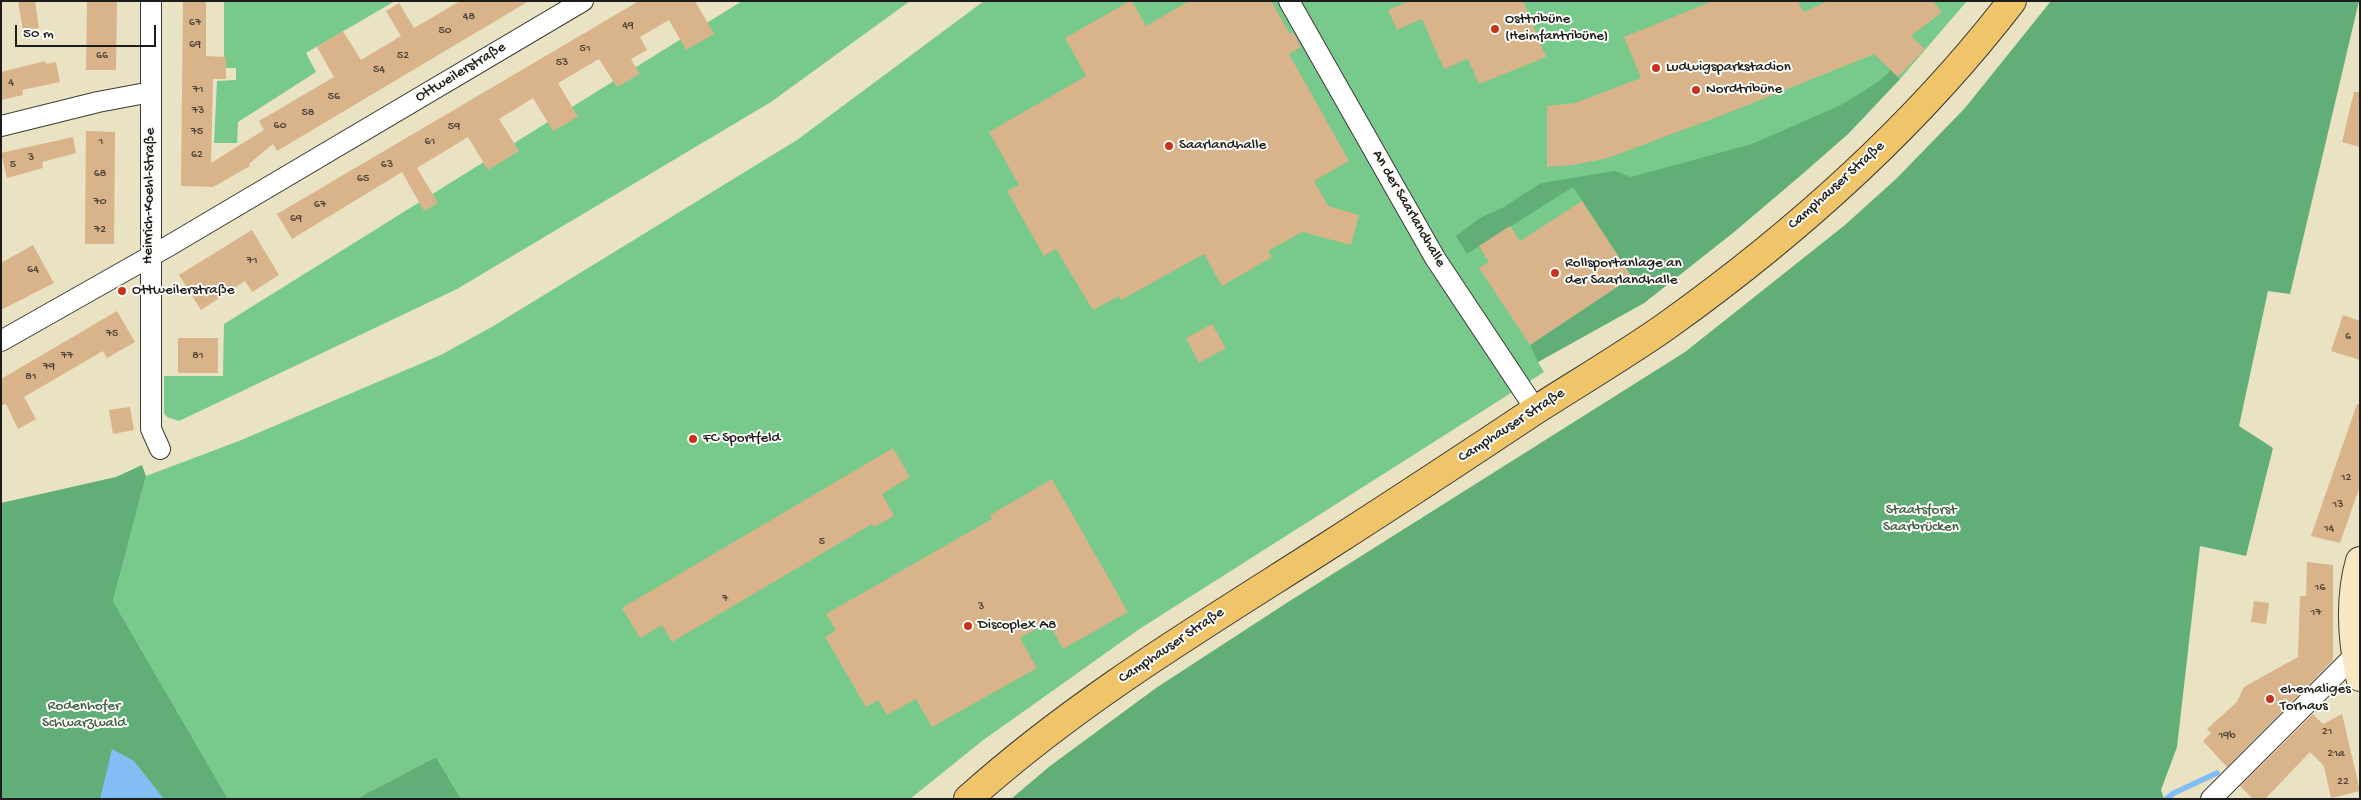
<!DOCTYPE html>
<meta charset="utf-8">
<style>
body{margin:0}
#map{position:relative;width:2361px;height:800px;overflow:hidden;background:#e9e3c3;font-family:"Gochi Hand",sans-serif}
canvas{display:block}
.frame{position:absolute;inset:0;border:2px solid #1c1c1c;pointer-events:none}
.scale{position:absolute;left:15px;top:25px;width:141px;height:22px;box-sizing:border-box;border:2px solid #1c1c1c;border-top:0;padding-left:6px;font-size:15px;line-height:18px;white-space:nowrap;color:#1c1c1c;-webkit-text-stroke:4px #fdfcf7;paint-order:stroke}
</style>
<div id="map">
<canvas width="2361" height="800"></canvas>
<div class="frame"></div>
<div class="scale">50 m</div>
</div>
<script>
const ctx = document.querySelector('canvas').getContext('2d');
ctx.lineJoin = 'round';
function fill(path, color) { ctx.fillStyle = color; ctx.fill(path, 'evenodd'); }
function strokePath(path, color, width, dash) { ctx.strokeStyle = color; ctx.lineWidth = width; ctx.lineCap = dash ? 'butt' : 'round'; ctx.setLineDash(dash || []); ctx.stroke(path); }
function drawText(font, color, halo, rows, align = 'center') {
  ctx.font = font + ' "Gochi Hand",sans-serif'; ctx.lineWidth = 4; ctx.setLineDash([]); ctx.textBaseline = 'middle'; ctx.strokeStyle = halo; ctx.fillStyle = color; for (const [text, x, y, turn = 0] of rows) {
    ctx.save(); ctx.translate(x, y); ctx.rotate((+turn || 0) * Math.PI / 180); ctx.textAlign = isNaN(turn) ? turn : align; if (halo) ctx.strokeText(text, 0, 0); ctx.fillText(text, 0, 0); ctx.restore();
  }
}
fill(new Path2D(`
 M224,1H395L306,53L316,72L238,122L237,143H214L217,81L236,80V68H225L226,57H224Z
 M742,1H910L771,102L457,289L179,421L167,417L164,413V376H223L224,324Z
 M984,1H1967L1900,79L1848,134L1734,232L1644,303L1538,362L1544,372L1141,628L982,741L910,799H461L436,757L356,799H228L113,601L146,476L239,441L441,355L495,325L797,140Z`), '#77ca8c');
fill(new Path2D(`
 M2051,1H2359L2290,294L2268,291L2239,426L2273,448L2246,556L2200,546L2177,747L2161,790L2164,799H1011L1050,766L1156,688L1285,604L1685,352L1845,225L1897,178L1965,108Z
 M1891,70L1900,79L1848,134L1799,177L1734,232L1644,303L1538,362L1530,345L1632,277L1573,187L1467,254L1456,236L1480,218L1504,207L1541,183L1615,171L1631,177L1752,144L1841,105L1878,82Z
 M142,465L146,476L113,601L228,799H1V503L116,477Z
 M436,757L461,799H356Z`), '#61ae78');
fill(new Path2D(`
 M112,749L134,761L164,799H100Z`), '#82bdf4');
strokePath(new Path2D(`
 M2166,799L2174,793L2217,773`), '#82bdf4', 5.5);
fill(new Path2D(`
 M18,1H35L39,28L23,31Z
 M87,1H117L116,70H86Z
 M183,1H206V56L226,57V79H213L211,163L264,130L259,121L334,77L317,47L343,31L361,60L401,36L386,11L399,3L414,28L460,1H529L277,151L273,144L249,164L250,166L213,187L181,186Z
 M639,1H695L714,34L686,50L669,20L640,37L647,50L631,59L640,74L617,87L599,59L558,83L578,117L553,131L533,98L499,119L519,151L488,170L468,137L417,168L438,203L424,211L402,172L292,239L277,214Z
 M1130,1H1132L1146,26L1189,1H1271L1290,34L1293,32L1301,47L1289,54L1349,161L1314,181L1328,206L1359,215L1351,245L1302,232L1268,251L1272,257L1222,286L1204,254L1121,300L1119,296L1093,310L1056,249L1044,256L1007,191L1019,185L989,132L1086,76L1065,38Z
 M1410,1H1523L1546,57L1479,84L1468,59L1444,69L1422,19L1397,30L1388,10Z
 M1713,1H1798L1803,12L1829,1H1933L1942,12L1911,36L1925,49L1898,77L1874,54L1733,111L1608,158L1573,165L1547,167V106L1575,103L1641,78L1624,37Z
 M45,61L46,64L56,62L60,82L22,90L23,95L1,100V72Z
 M2354,92H2360V147L2342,142Z
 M86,131L115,132L114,244H85Z
 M73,137L76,153L42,162L43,168L7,178L1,153Z
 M1582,201L1632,277L1530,345L1479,268L1489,262L1479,246L1510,226L1520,241Z
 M252,230L279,275L252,292L245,281L201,310L179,275Z
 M33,245L54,283L1,310V263Z
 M117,311L135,342L107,358L103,351L24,397L36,419L18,429L6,404L1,406V379Z
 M2343,315L2360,321V360L2331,351Z
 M1212,324L1226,348L1199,363L1186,338Z
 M178,338H218V373H178Z
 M2357,404L2360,405V486L2340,543L2311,536Z
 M130,407L134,430L113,434L109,410Z
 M893,448L910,477L882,494L894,516L874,527L872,524L672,642L662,625L640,638L622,608Z
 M1052,479L1128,612L1063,649L1048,622L1020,638L1037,668L932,727L916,699L887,715L878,700L866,707L825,637L836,630L826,614L992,519L990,515Z
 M2307,562L2333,565V660L2227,767L2203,741L2211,733L2207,729L2237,702L2244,687L2298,657L2300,596H2306Z
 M2254,601L2269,603L2266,624L2251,622Z
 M2313,714L2323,724L2342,714L2360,791L2331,798L2324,766L2310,752L2265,799H2253L2240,786Z`), '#d9b389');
const street = new Path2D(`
 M151,1V429L160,449
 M1289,1L1435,258L1536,410
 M1,126L98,102L151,92
 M1,341L167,247L583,1
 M2211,799L2355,655`);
const secondary = new Path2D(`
 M2360,561C2349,599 2352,639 2360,677`);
const primary = new Path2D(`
 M968,799C1079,699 1206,624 1331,544C1398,501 1465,457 1531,413C1576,384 1622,357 1665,327C1794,235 1915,127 2012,1`);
strokePath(street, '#3b3a35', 22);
strokePath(secondary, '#3b3a35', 30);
strokePath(primary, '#3b3a35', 30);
strokePath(street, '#fff', 20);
strokePath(secondary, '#f9e7c3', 28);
strokePath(primary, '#f0c469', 28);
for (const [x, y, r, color] of [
 [1495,29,5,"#c8321e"],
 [1656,68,5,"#c8321e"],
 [1696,90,5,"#c8321e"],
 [1169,146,5,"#c8321e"],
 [1555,273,5,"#c8321e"],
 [122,291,5,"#c8321e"],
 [693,439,5,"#c8321e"],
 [968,626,5,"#c8321e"],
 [2270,699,5,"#c8321e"]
]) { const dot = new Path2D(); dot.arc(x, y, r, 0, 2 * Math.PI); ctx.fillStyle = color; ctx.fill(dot); strokePath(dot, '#fdfcf7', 2); }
drawText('12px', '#4b4237', null, [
 ["48",469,17],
 ["67",195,23],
 ["49",628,26],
 ["50",445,31],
 ["69",195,45],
 ["51",585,49],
 ["66",102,56],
 ["52",403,56],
 ["53",562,63],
 ["54",379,70],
 ["4",11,83],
 ["71",198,90],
 ["56",334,97],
 ["73",198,111],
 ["58",308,113],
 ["60",280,126],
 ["59",454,127],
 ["75",197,132],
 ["1",101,142],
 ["61",430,142],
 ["62",197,155],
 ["3",31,158],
 ["5",13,165],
 ["63",387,165],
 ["68",100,174],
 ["65",363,179],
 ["70",100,202],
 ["67",320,205],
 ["69",296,219],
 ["72",100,230],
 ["71",252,261],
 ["64",33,270],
 ["75",112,334],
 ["6",2348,337],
 ["77",67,356],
 ["81",198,356],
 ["79",49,367],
 ["81",31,377],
 ["12",2346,478],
 ["13",2338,505],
 ["14",2329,529],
 ["5",822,542],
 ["16",2320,588],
 ["7",725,599],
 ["3",981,607],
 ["17",2316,613],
 ["21",2327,732],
 ["19b",2227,736],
 ["21a",2336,754],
 ["22",2343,782]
]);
drawText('15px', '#1c1c1c', '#fdfcf7', [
 ["Osttribüne",1505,20],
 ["(Heimfantribüne)",1505,37],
 ["Ludwigsparkstadion",1666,68],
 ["Nordtribüne",1706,90],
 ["Saarlandhalle",1179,146],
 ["Rollsportanlage an",1565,264],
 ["der Saarlandhalle",1565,281],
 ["Ottweilerstraße",132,291],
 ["FC Sportfeld",703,439],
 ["Discoplex A8",978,626],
 ["ehemaliges",2280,690],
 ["Torhaus",2280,707]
], 'left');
drawText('15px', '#1c1c1c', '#fdfcf7', [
 ["Ottweilerstraße",461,73,-31],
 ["Camphauser Straße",1837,186,-42],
 ["Heinrich-Koehl-Straße",150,196,-89],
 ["An der Saarlandhalle",1408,209,60],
 ["Camphauser Straße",1512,426,-33],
 ["Camphauser Straße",1172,646,-34]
]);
drawText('15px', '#406249', '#fdfcf7', [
 ["Staatsforst",1921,511],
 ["Saarbrücken",1921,528],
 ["Rodenhofer",84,707],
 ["Schwarzwald",84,724]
]);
</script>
